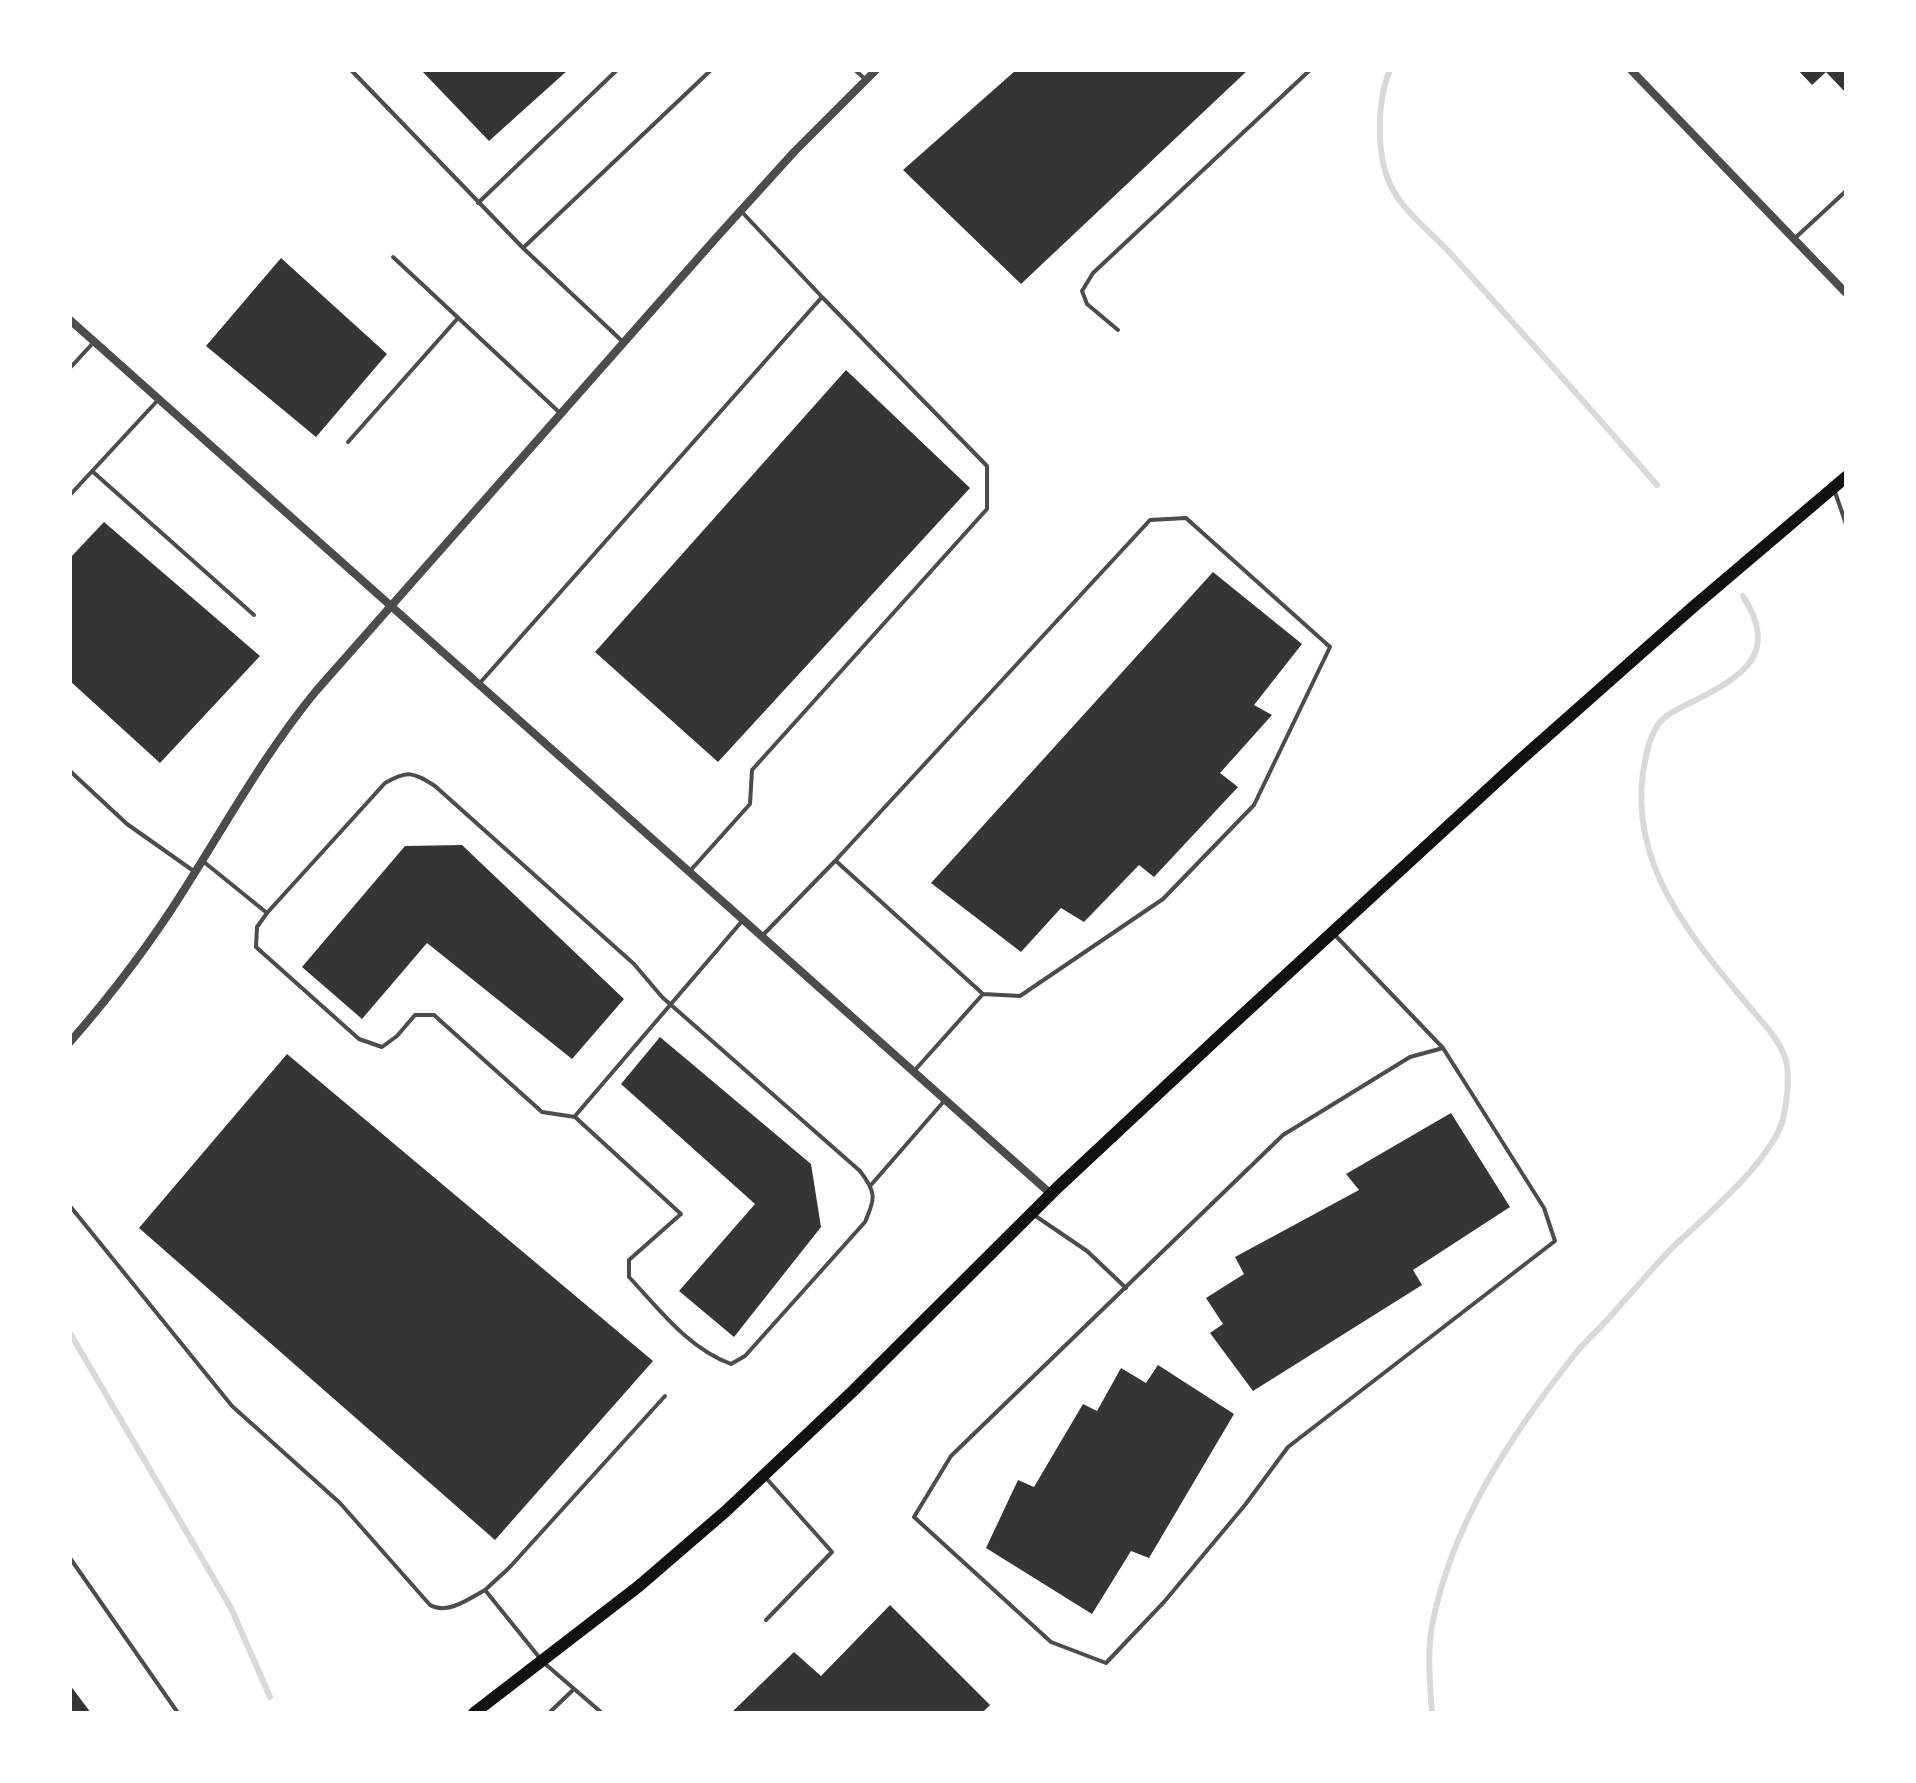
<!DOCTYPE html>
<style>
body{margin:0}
#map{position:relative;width:1916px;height:1783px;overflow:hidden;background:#fff;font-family:"Alegreya Sans",sans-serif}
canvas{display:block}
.frame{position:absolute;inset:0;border:72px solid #fff;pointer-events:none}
</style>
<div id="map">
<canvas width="1916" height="1783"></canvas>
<div class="frame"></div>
</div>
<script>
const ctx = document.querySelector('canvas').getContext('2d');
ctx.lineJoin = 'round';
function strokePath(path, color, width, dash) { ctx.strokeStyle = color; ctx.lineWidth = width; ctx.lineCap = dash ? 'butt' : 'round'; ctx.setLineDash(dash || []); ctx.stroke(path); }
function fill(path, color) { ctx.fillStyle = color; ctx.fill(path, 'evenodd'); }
strokePath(new Path2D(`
 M1390,70C1377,100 1376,154 1390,184C1402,211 1430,231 1450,253C1520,330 1589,407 1657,485
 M70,1333L231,1608L270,1697
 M1432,1713C1430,1684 1427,1655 1432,1626C1451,1524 1512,1434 1575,1354C1587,1339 1603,1326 1616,1310C1634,1290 1651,1270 1670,1250C1702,1219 1772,1161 1783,1119C1787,1103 1789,1081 1787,1065C1783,1042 1761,1021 1747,1004C1691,937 1630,866 1643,772C1646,755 1649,736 1660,722C1669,712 1682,707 1694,701C1743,676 1780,654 1743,596`), '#d9d9d9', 6);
fill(new Path2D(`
 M421,70H568L489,141Z
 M1016,70H1248L1021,284L903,170Z
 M1798,70H1846V93L1826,72L1812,85Z
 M281,258L387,354L316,437L206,346Z
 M846,370L970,488L718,762L595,652Z
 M104,522L260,656L160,763L70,681V558Z
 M1213,572L1302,644L1254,705L1272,715L1220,773L1238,787L1154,877L1139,865L1084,922L1061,908L1021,952L931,883Z
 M462,845L624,999L572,1059L427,943L362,1019L302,967L405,846Z
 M660,1037L811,1164L821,1227L734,1337L679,1291L755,1204L621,1084Z
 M287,1054L653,1361L495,1540L139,1228Z
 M1451,1113L1510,1207L1413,1270L1422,1285L1253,1391L1210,1333L1223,1324L1206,1298L1244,1274L1235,1257L1359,1190L1346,1174Z
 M1158,1365L1234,1414L1149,1558L1131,1551L1092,1614L986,1548L1018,1480L1034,1487L1083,1404L1097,1411L1121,1368L1146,1383Z
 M890,1605L990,1705L982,1713H731L794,1652L821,1676Z
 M70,1685L91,1713H70Z`), '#353535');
strokePath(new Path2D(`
 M351,70L523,248L622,341
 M855,70L865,79
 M478,203L617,70
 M741,211L822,297
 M1794,239L1846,191
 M523,248L711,70
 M393,257L559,412
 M1118,330L1087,304L1082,291L1093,273L1310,70
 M70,368L93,343
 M348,442L458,318
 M92,471L254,615
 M1835,492L1846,524
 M70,495L158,400
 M479,684L822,297L987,466V509L752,770L750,804L690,871
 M70,771L127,824L195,872
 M836,861L983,994
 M204,862L267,913L385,783C408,770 413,772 435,786L634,964L662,997L860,1171C877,1193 875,1198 865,1222L745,1356L731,1364C688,1348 660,1310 629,1277V1260L681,1214L575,1117L542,1112L434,1015H415L397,1036L382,1047L359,1039L256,947L257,927L267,913
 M1334,934L1443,1048
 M763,935L835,861L1150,520L1186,518L1330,647L1254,805L1163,899L1020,996L983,994L915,1070
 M1443,1048L1544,1208L1555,1241L1288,1447L1245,1505L1164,1602L1106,1663L1051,1642L914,1517L951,1456L1283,1135L1410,1057Z
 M575,1116L743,920
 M871,1185L945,1100
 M70,1206L232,1406L340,1503L430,1605C447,1615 469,1599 485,1590L543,1662L602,1713
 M1034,1215L1087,1251L1126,1288
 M70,1558L178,1713
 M485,1590L509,1568L665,1396
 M766,1620L832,1552L766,1478
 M549,1713L574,1689`), '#4c4c4c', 4);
strokePath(new Path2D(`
 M1631,70L1846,293
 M70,320L1052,1195
 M70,1042C112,994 150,944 184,890C227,822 265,753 316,691L716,238L794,152L876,70`), '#4c4c4c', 8);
strokePath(new Path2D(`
 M474,1713L639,1586L726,1511L853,1391L1058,1187L1224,1032L1519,761L1693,607L1846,477`), '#111', 12);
</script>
